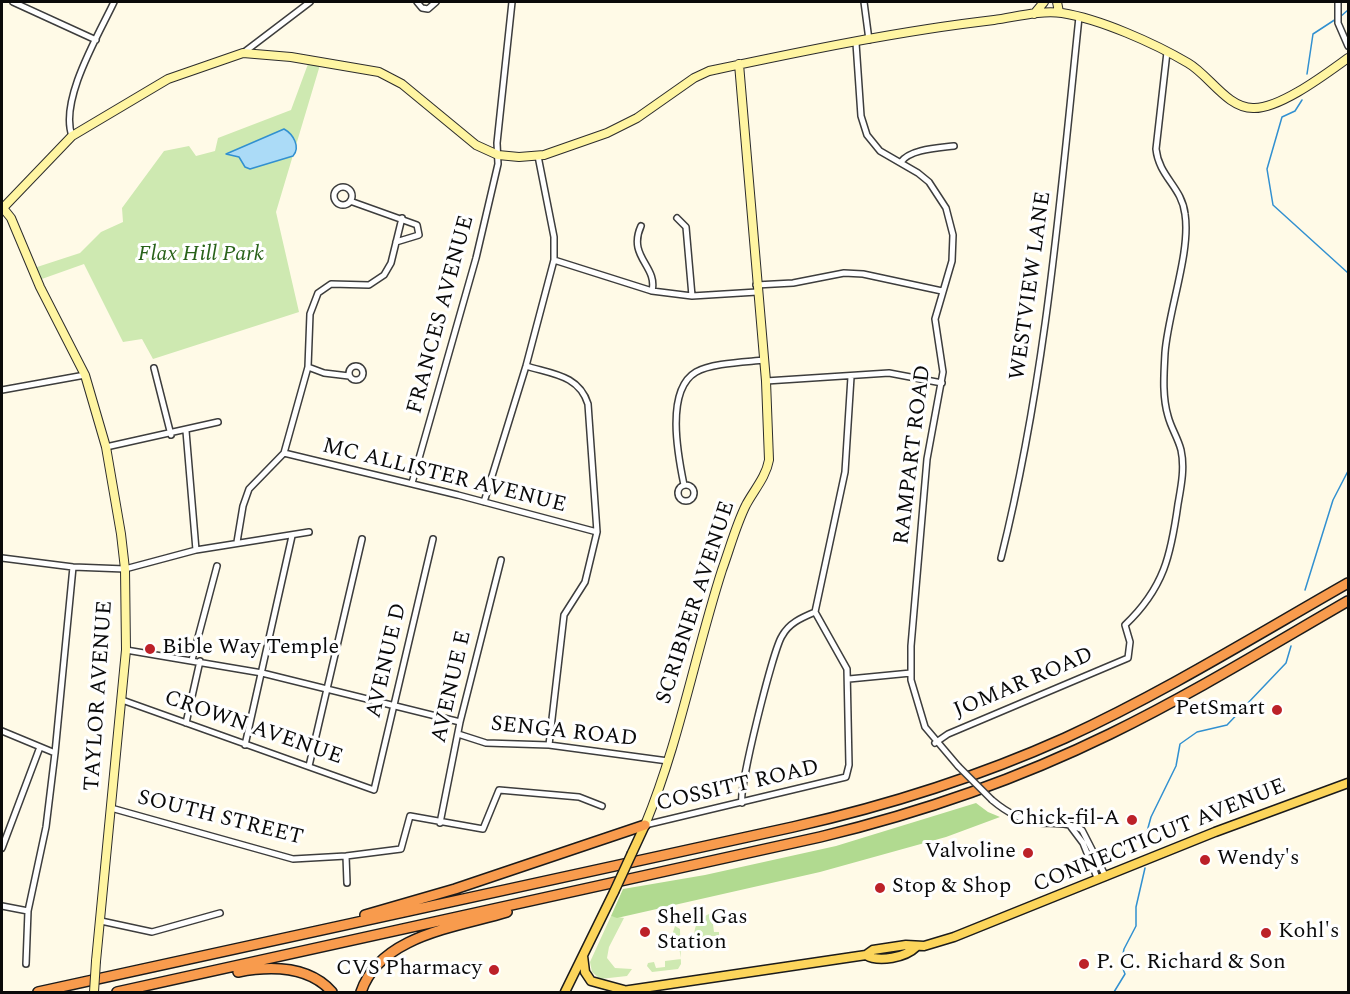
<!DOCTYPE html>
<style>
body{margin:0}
#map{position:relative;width:1350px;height:994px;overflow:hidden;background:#fffae7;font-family:Spectral,serif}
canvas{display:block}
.frame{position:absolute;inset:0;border:3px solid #0a0a0a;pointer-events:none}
</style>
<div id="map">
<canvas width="1350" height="994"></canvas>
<div class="frame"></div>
</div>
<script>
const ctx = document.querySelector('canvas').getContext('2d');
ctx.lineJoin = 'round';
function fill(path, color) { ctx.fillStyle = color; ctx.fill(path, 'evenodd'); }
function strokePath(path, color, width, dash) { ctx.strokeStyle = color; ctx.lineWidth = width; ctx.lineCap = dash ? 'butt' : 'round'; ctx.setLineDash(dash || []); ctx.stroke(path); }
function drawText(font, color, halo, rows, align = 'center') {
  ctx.font = font + ' Spectral,serif'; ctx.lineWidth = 6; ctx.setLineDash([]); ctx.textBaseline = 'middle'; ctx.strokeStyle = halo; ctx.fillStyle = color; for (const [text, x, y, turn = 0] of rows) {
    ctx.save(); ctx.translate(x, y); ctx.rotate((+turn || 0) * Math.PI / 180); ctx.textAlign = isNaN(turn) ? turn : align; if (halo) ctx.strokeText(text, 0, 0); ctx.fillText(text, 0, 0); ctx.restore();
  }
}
fill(new Path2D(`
 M308,64L320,65L276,212L299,312L153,359L142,339L123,342L84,264L39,280L34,268L80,253L101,232L123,222L122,208L164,151L189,146L196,156L215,151L218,138L291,110Z
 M715,912L717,916L712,917L714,932H719V936H705L695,941C692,925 700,916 715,912Z
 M611,916L624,918L609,947L607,958L615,968L632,969L627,976L600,979L592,972L590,962Z
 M675,926L680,929L681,964L678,969L652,972L647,966L648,963L654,962L656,968L665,967V961L681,959L677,935H672Z`), '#cee9b1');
fill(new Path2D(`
 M976,803L988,812L1000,817L946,837L820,872L617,918L611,916L623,889L705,875L836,846Z`), '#b1da90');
const water = new Path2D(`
 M284,129C293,134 301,147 293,156L250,169L245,167L239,157L226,154Z`);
fill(water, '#abdbf7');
strokePath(water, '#3190d0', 1.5);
strokePath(new Path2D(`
 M1340,17L1348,10
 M1307,74L1313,34L1336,19
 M1302,100L1295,111L1282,117L1267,169L1273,205L1348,273
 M1305,590L1333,500L1348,471
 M1143,846L1151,817L1176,766L1180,744L1197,732L1227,725L1286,663L1291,646
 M1114,992L1125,974L1121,964L1124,949L1136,926V907L1145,868`), '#3190d0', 1.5);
const street = new Path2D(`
 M13,2L96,40
 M417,2L422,8L428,9L436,2
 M864,2L869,40
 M1338,2V23L1348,46
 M856,43L861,116L867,135L880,151L918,173L929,182L946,208L953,235L952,261L935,319L943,372L927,459L911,646V680L925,727L958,766
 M243,53L310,2
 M72,136C59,100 99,34 114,2
 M901,162C910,149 938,148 954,146
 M334 196a9 9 0 1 1 18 0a9 9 0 1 1-18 0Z
 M350,201L417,225L419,235L396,242
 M677,218L686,227L692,296
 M641,226C627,257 658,266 652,291
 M554,260L652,291L692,296L757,292
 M756,285L793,283L844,273L863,274L942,291
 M349 373a7 7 0 1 1 14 0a7 7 0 1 1-14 0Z
 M526,366C552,374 579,375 588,404L597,532L585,582L564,615L549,745
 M308,367L324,373L349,376
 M154,368L171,435
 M766,381L889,373L942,383
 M2,390L85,375
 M186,431L196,550
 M106,447L218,422
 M284,453L458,495L597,532
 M412,483L476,258L498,164L497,143L512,2
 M678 493a8 8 0 1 1 16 0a8 8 0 1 1-16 0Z
 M684,485C678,456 665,390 696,372C711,363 746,362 764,360
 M484,502L526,366L554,260V237L538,156
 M237,542L243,506L249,489L284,453L308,367L310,314L318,293L331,284L369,285L384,275L391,263L402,218
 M2,558L73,567L125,569L196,550L309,532
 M1001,558C1046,378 1060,200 1079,17
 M815,612L845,472L851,377
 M126,650L262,673L460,722
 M192,660L217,566
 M849,679L911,673
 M122,700L374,790L433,539
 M186,723L200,661
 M2,731L55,753
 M458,734L486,743L549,745L668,761
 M935,743L948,734L1128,658L1130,642L1125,625C1164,588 1171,555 1178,504C1181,487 1185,468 1181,450C1178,438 1171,428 1168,416C1162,396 1164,373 1165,353C1168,312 1191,252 1185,214C1182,187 1159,177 1156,149L1167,52
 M245,745L292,536
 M309,766L362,539
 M992,800C1005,811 1022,821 1040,823C1054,824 1070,822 1082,830L1106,877
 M742,803C738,790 773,650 782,636C789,623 801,618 815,612
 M111,808L293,859L346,856L401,849L410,816L483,829L499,790L579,797L602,806
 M440,823L460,722L501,560
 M645,825L846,777L849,765L847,669L815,612
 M1071,827L1083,843L1098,880
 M2,848L40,747
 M346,856L347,883
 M2,906L28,911
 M101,921L152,932L220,913
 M26,964L28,911L46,827L55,753L73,567`);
const secondary = new Path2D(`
 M1057,2L1059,12
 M1034,14L1044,2
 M3,208L11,218L40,287L85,375L106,447L121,534L125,569L126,650L96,961
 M2,209L72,136L168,79L243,53L291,57L379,72L402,84L476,145L498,155L519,157L544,155L607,133L637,118L694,78L709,71C803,51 899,31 994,20C1016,17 1040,10 1062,13C1100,19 1154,43 1188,63C1209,75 1227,108 1253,108C1280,109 1327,73 1348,58
 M645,825C679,743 695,654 722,570C730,548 736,525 746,505C754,490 766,477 769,460L766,381L739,64`);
const primary = new Path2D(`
 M632,853L645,825
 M866,955C879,963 906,957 916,947
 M583,956L585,972L591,981L624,990
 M565,992L614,892
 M616,992L866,955L873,950L906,945L924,946L954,937L1215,832L1348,783`);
const highway = new Path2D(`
 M365,915L455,889L645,825
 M238,972C270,966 309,966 332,992
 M38,992L793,827C886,806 978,777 1065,738C1163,693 1255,636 1348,583
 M117,992L820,837C920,813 1018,779 1110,734C1192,694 1270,646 1348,601
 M361,992C380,935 458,927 507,912`);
strokePath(street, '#3d3d3d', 8);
strokePath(secondary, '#2c2c2c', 10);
strokePath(primary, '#1b1b1b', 11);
strokePath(highway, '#1b1b1b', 12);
strokePath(street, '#fff', 5);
strokePath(secondary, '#fff5a2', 8);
strokePath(primary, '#fcd55b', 8);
strokePath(highway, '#f89b4d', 9);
const streetBridge = new Path2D(`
 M958,766L992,800`);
const secondaryBridge = new Path2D(`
 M94,992L96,961`);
const primaryBridge = new Path2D(`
 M614,892L632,853`);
strokePath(streetBridge, '#3d3d3d', 8, []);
strokePath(secondaryBridge, '#2c2c2c', 10, []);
strokePath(primaryBridge, '#1b1b1b', 11, []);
strokePath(streetBridge, '#fff', 5);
strokePath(secondaryBridge, '#fff5a2', 8);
strokePath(primaryBridge, '#fcd55b', 8);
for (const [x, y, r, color] of [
 [150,649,6,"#bc2128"],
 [1277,710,6,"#bc2128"],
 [1132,820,6,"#bc2128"],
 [1028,853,6,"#bc2128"],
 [1205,860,6,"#bc2128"],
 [880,888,6,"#bc2128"],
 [645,932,6,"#bc2128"],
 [1266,933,6,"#bc2128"],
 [1084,964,6,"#bc2128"],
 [494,970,6,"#bc2128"]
]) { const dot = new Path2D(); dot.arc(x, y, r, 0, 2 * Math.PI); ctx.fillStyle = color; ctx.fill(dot); strokePath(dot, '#fff', 2); }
drawText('italic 22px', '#29621a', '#fff', [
 ["Flax Hill Park",201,256]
]);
drawText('22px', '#0a0a0a', '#fff', [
 ["WESTVIEW LANE",1032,286,-82],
 ["FRANCES AVENUE",442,315,-75],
 ["RAMPART ROAD",914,455,-83],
 ["MC ALLISTER AVENUE",444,477,14],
 ["SCRIBNER AVENUE",697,603,-72],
 ["AVENUE D",388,661,-77],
 ["JOMAR ROAD",1024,684,-23],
 ["AVENUE E",453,687,-77],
 ["TAYLOR AVENUE",100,696,-86],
 ["CROWN AVENUE",253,729,19],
 ["SENGA ROAD",564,733,6],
 ["COSSITT ROAD",738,787,-13],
 ["SOUTH STREET",220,819,14],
 ["CONNECTICUT AVENUE",1160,837,-22]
]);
drawText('22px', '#0a0a0a', '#fff', [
 ["Bible Way Temple",162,649],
 ["PetSmart",1265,710,"right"],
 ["Chick-fil-A",1120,820,"right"],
 ["Valvoline",1016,853,"right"],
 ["Wendy's",1217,860],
 ["Stop & Shop",892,888],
 ["Shell Gas",657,919],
 ["Station",657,944],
 ["Kohl's",1278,933],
 ["P. C. Richard & Son",1096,964],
 ["CVS Pharmacy",482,970,"right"]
], 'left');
</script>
